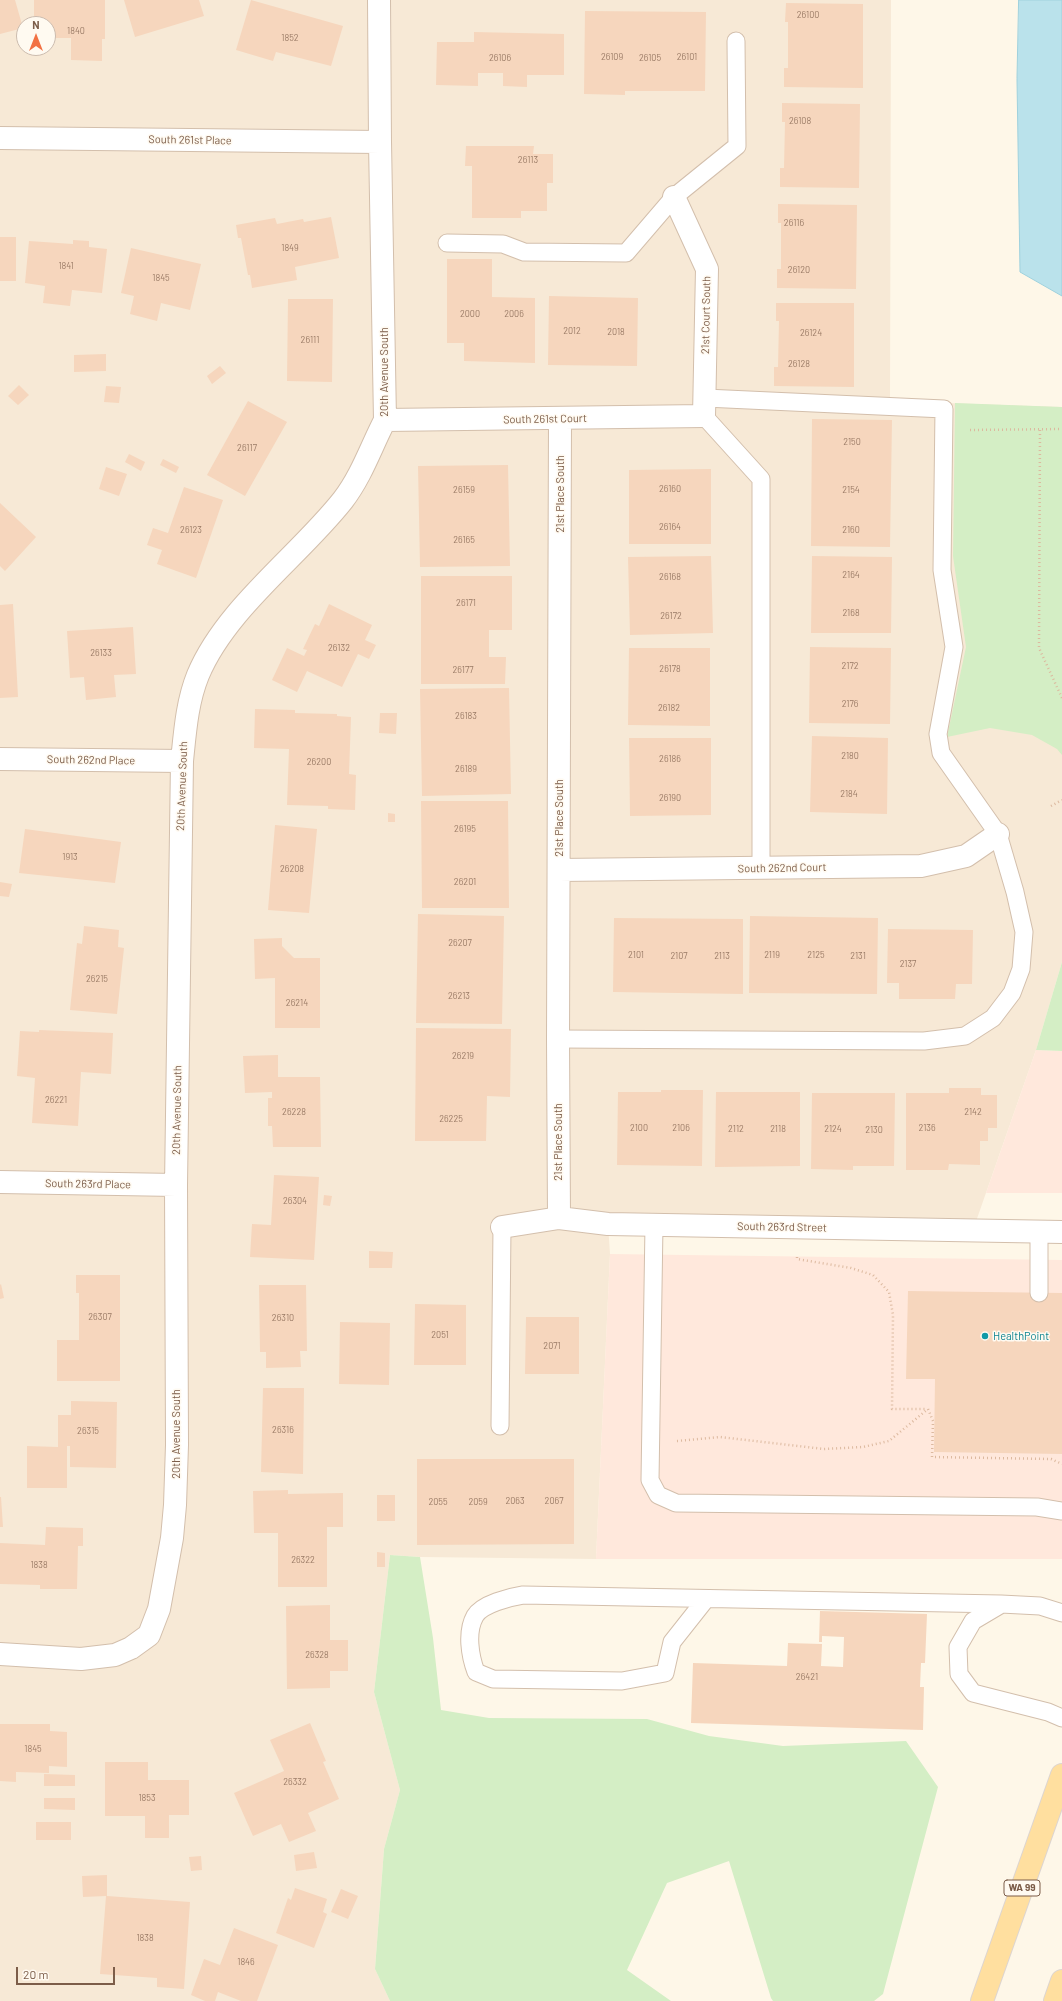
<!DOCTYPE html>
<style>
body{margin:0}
#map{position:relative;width:1062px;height:2001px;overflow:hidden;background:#fef7e8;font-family:Barlow,sans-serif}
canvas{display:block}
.north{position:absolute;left:16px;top:16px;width:40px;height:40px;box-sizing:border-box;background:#fffaf1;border:1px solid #cbbbae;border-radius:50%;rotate:0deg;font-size:11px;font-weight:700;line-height:16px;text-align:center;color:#7c5d49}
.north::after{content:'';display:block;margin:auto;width:14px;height:18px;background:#f27143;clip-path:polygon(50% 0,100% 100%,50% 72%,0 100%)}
.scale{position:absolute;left:16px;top:1967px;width:99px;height:18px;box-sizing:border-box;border:2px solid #7c5d49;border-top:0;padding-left:5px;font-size:12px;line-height:14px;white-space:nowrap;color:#7c5d49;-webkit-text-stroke:3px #fffaf1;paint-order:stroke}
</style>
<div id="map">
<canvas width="1062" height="2001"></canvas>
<div class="north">N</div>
<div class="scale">20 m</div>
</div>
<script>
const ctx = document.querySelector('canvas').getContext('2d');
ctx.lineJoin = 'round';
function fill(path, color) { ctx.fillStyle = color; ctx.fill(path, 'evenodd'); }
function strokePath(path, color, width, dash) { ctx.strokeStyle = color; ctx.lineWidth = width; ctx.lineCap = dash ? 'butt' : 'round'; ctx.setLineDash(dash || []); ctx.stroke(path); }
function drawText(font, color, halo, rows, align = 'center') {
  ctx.font = font + ' Barlow,sans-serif'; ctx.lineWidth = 3; ctx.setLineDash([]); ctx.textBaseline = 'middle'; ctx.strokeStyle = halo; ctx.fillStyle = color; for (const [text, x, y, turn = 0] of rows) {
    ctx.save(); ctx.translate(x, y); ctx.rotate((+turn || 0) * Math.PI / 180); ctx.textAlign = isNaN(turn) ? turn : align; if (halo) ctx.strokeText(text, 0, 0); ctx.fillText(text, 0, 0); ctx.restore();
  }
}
fill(new Path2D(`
 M0,0H891L890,401L1062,407V962L1036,1050L973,1230L608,1224L610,1254L596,1559L420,1557L390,1555L374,1692L400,1790L384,1849L375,1969L390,2001H0ZM24,24H48V48H24Z`), '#f7e9d6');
fill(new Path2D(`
 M1036,1050L1062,1051V1193H986Z
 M610,1254L1062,1260V1559H596Z`), '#ffe8dc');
fill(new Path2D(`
 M955,403L1062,407V755L1057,749L1032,735L990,728L947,737L966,647L953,556Z
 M1062,962V1051L1036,1050Z
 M390,1555L420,1557L433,1638L441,1710L489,1718L647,1719L709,1736L783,1746L906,1741L938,1787L883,1994L874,2001H773L771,1998L729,1861L667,1883L627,1970L671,2001H390L375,1969L384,1849L400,1790L374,1692Z`), '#d4eec5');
const water = new Path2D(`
 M1019,0H1062V296L1020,272L1017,79Z`);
fill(water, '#bae2eb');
strokePath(water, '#9fd1dd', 1);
fill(new Path2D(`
 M0,0H15L23,28L0,34Z
 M34,0H105V39H102V61L71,60V38H48V24H34Z
 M124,0H199L204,16L135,37Z
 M251,0L343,26L331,66L276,52L273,61L236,50Z
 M786,3L863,4V88L784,87V68H788V22H785Z
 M585,11L706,12L705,91H625V95L584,94Z
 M474,32L564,34V75H527V87L503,86V73H478V86L436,85L437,42H474Z
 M782,103L860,104L859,188L780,187V168H784L785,122H782Z
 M466,146H534L533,154H553V183H547V211H521V218H472V166H465Z
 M778,204L857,205L856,289L777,288V269H781V223H778Z
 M331,217L339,258L295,267L297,280L252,288L250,275H248L241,238H238L236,225L275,218L277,224L303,219L304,222Z
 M0,237H16V281H0Z
 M73,240L89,241V247L107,249L102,293L72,290L70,306L43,303L45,286L25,283L29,241L73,244Z
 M131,248L201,264L190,310L161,303L157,321L130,314L134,296L121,293Z
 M447,259H492V297L535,298V363L464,361V343H447Z
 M549,296L638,298L637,366L548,365Z
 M288,299H333L332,382L287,381Z
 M776,303H854V387L774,386V367H778L779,321H776Z
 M106,354V371L74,372V355Z
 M220,366L226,373L212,384L207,376Z
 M19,385L29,395L18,405L8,396Z
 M106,386L121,387L119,403L104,402Z
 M248,401L287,422L245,496L207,475Z
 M812,419L892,420L890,547L811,546Z
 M129,454L145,462L141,471L125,462Z
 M163,459L179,467L176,473L160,465Z
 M508,465L510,566L420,567L418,466Z
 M106,467L127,474L119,496L99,489Z
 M711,469V544H629V470Z
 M184,487L223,500L196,578L157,564L162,550L147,545L153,528L168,533Z
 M0,503L36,537L5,571L0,566Z
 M711,556L713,633L630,635L628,557Z
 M812,556L892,557L891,633H811Z
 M421,576H512V630H489V657H506L505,684H421Z
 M13,604L18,697L0,698V605Z
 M329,604L372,625L365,640L376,645L369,659L358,654L342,687L307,671L297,692L272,680L287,648L304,656L307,650L303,649L315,624L319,626Z
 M133,627L136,674L114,675L116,697L86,700L84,677L70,678L67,631Z
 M810,647L891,648L890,724L809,723Z
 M629,648H710V726L628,725Z
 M509,688L511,794L422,796L420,689Z
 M255,709L295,710V713L337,714V716L351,717L349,774L356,775L355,810L328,809V806L287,805L289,749L254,748Z
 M380,713H397L396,734L379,733Z
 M812,736L888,738L887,814L810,812Z
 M629,738H711V815L630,816Z
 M421,801H508L509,908H422Z
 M388,813L395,814V822H388Z
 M275,825L317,829L309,913L268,910Z
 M25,829L121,842L115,883L19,873Z
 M0,882L12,884L9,897L0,896Z
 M418,914L504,916L502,1024L416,1023Z
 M750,916L878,918L877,994L749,993Z
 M614,918L743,919V994L613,992Z
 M84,926L119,930L118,947L124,948L117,1014L70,1010L77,943L82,944Z
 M888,929L973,930L972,984H956L955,999H899V983H887Z
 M282,938V946L294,958H320V1028H275V978L255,979L254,939Z
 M416,1028L511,1029L510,1097L487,1096L486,1141H415Z
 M39,1030L113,1033L111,1074L81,1072L78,1126L32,1123L35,1078L17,1076L20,1031L39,1032Z
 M278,1055V1077H320L321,1147H273L272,1126H268V1098H272V1092L245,1093L243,1056Z
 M949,1088H981V1095H997V1128H988V1141H980V1165L949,1164L948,1170H906V1093H949Z
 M661,1090H703L702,1166L617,1165L618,1092H661Z
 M716,1092H800V1166L715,1167Z
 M812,1093H895L894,1166H853V1170L811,1169Z
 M274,1175L319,1177L314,1260L250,1257L252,1224L271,1225Z
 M324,1195L332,1196L330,1206L323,1205Z
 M369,1251L393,1252L392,1268H369Z
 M76,1275H120V1381H57V1340H79V1293H76Z
 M1,1284L4,1298L0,1299V1285Z
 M259,1285H306L307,1351H300L301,1367L266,1368V1352H260Z
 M908,1291L1062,1293V1454L934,1452L935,1379H906Z
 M415,1304L466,1305V1365H414Z
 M526,1317H579V1374H525Z
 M340,1322L390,1323L389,1385L339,1384Z
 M263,1388H304L303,1474L261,1472Z
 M71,1401L117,1402L116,1468L70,1467V1446H67V1488H27V1446L58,1447V1415H71Z
 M417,1459H574V1544L417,1545Z
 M288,1490V1494L343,1493V1527H327V1587H278V1533H254L253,1491Z
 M377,1495H395V1521H377Z
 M0,1497H1L3,1527H0Z
 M46,1527L83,1528V1546H78L77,1589H40V1585L0,1584V1543L45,1545Z
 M377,1552L385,1553V1567H377Z
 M330,1605V1640H348V1671H330V1688L287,1689L286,1606Z
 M820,1611L927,1614L925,1663H921L920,1687H924L923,1730L691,1723L693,1663L787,1666L788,1643L822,1644L821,1666L843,1667L844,1637L822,1636V1642H819Z
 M310,1723L326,1761L323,1762L339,1799L308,1813L316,1831L289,1842L281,1824L253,1836L234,1793L284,1771L270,1740Z
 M0,1724H50V1731L67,1732V1767L49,1766V1773L16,1772V1782L0,1781Z
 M105,1762H148V1780H189V1815H169V1838H145V1816H105Z
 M44,1774L75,1775V1786H44Z
 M44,1798H75V1810L44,1809Z
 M36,1822H71V1840H36Z
 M314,1852L317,1868L296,1871L294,1855Z
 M201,1856L202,1870L191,1871L189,1857Z
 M107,1875V1896L190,1902L184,1989L157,1987V1978L100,1974L106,1896L83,1897L82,1876Z
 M295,1888L327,1899L323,1912L327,1914L314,1948L276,1933L288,1898L291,1900Z
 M341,1889L358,1896L348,1919L331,1912Z
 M234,1928L278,1945L257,2001H241L218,1992L215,2001H205L191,1995L204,1959L220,1965Z`), '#f6d6bd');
const service = new Path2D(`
 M447,243L503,244L524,252L626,253L674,197L737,146L736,41
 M704,416L761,479V868
 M558,1039L924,1041L965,1036L993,1018L1012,993L1021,969L1024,932L1015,892L998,834L941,753L938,734L954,647L942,570L944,409L705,398
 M654,1225L650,1480L658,1495L676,1503L1037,1507L1062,1511
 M1039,1293V1231
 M500,1426L502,1227
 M706,1599L672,1642L665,1673L622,1681L493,1679L476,1672C470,1656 466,1632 475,1616C482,1604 510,1597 523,1595L1001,1604L1040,1606L1062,1613
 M1000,1605L973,1621L958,1647L959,1674L973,1693L1048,1712L1062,1718`);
const minor = new Path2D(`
 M0,138L380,142
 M385,420L704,416L707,269L674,197
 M0,759L182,761
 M559,870L921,866L966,856L998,834
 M0,1182L176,1185
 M559,1218L558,1039L560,419
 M502,1227L559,1218L608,1224L1062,1232
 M0,1654L81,1659L115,1655L131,1648L149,1635L159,1609L172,1538L175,1505L177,1445L176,1185L182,761C185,732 187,702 198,675C226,608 299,556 343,500C362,475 371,447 385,420L380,142L379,0`);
const primary = new Path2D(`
 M982,2001L1062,1775
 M1055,2001L1062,1981`);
strokePath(service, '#d3bfac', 19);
strokePath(minor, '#d3bfac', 24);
strokePath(primary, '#ddd5d0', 24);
strokePath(new Path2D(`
 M970,430L1062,429
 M1040,430L1039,648L1062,698
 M1051,806L1062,800
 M797,1257V1259L851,1268L873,1275L889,1292L893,1315L892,1409H927
 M928,1409L933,1421L932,1457L1051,1459L1062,1464
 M677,1441L720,1437L824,1449L863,1447L889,1441L928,1409`), '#dcb99f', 2.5, [1, 3]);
strokePath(service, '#fff', 17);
strokePath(minor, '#fff', 22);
strokePath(primary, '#ffdf9f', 22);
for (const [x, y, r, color] of [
 [985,1336,4,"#0f9aa8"]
]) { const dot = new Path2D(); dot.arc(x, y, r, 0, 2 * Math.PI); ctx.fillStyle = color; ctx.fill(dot); strokePath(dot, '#fffaf1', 1.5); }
drawText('9px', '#9a7b66', null, [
 ["26100",808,15],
 ["1840",76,31],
 ["1852",290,38],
 ["26109",612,57],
 ["26101",687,57],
 ["26106",500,58],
 ["26105",650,58],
 ["26108",800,121],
 ["26113",528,160],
 ["26116",794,223],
 ["1849",290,248],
 ["1841",66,266],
 ["26120",799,270],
 ["1845",161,278],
 ["2000",470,314],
 ["2006",514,314],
 ["2012",572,331],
 ["2018",616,332],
 ["26124",811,333],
 ["26111",310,340],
 ["26128",799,364],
 ["2150",852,442],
 ["26117",247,448],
 ["26160",670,489],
 ["26159",464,490],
 ["2154",851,490],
 ["26164",670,527],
 ["26123",191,530],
 ["2160",851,530],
 ["26165",464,540],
 ["2164",851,575],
 ["26168",670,577],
 ["26171",466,603],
 ["2168",851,613],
 ["26172",671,616],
 ["26132",339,648],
 ["26133",101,653],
 ["2172",850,666],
 ["26178",670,669],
 ["26177",463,670],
 ["2176",850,704],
 ["26182",669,708],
 ["26183",466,716],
 ["2180",850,756],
 ["26186",670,759],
 ["26200",319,762],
 ["26189",466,769],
 ["2184",849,794],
 ["26190",670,798],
 ["26195",465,829],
 ["1913",70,857],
 ["26208",292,869],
 ["26201",465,882],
 ["26207",460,943],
 ["2101",636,955],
 ["2119",772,955],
 ["2125",816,955],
 ["2107",679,956],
 ["2113",722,956],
 ["2131",858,956],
 ["2137",908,964],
 ["26215",97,979],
 ["26213",459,996],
 ["26214",297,1003],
 ["26219",463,1056],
 ["26221",56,1100],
 ["26228",294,1112],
 ["2142",973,1112],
 ["26225",451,1119],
 ["2100",639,1128],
 ["2106",681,1128],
 ["2136",927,1128],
 ["2112",736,1129],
 ["2118",778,1129],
 ["2124",833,1129],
 ["2130",874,1130],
 ["26304",295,1201],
 ["26307",100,1317],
 ["26310",283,1318],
 ["2051",440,1335],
 ["2071",552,1346],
 ["26316",283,1430],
 ["26315",88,1431],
 ["2063",515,1501],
 ["2067",554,1501],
 ["2055",438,1502],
 ["2059",478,1502],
 ["26322",303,1560],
 ["1838",39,1565],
 ["26328",317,1655],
 ["26421",807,1677],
 ["1845",33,1749],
 ["26332",295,1782],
 ["1853",147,1798],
 ["1838",145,1938],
 ["1846",246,1962]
]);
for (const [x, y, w] of [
 [1022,1888,36]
]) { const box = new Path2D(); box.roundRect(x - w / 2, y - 8, w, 16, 3); ctx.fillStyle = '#fffaf1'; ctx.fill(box); strokePath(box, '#7c5d49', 1); }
drawText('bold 10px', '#7c5d49', null, [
 ["WA 99",1022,1888]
]);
drawText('11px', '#7c5d49', '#fffaf1', [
 ["South 261st Place",190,140,1],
 ["21st Court South",706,315,-89],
 ["20th Avenue South",384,372,-90],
 ["South 261st Court",545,419,-1],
 ["21st Place South",560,494,-90],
 ["South 262nd Place",91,760,1],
 ["20th Avenue South",182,786,-88],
 ["21st Place South",559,818,-90],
 ["South 262nd Court",782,868,-1],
 ["20th Avenue South",177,1110,-89],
 ["21st Place South",558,1142,-90],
 ["South 263rd Place",88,1184,1],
 ["South 263rd Street",782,1227,1],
 ["20th Avenue South",176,1434,-90]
]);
drawText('11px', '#0d838f', '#fffaf1', [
 ["HealthPoint",993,1336]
], 'left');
</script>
